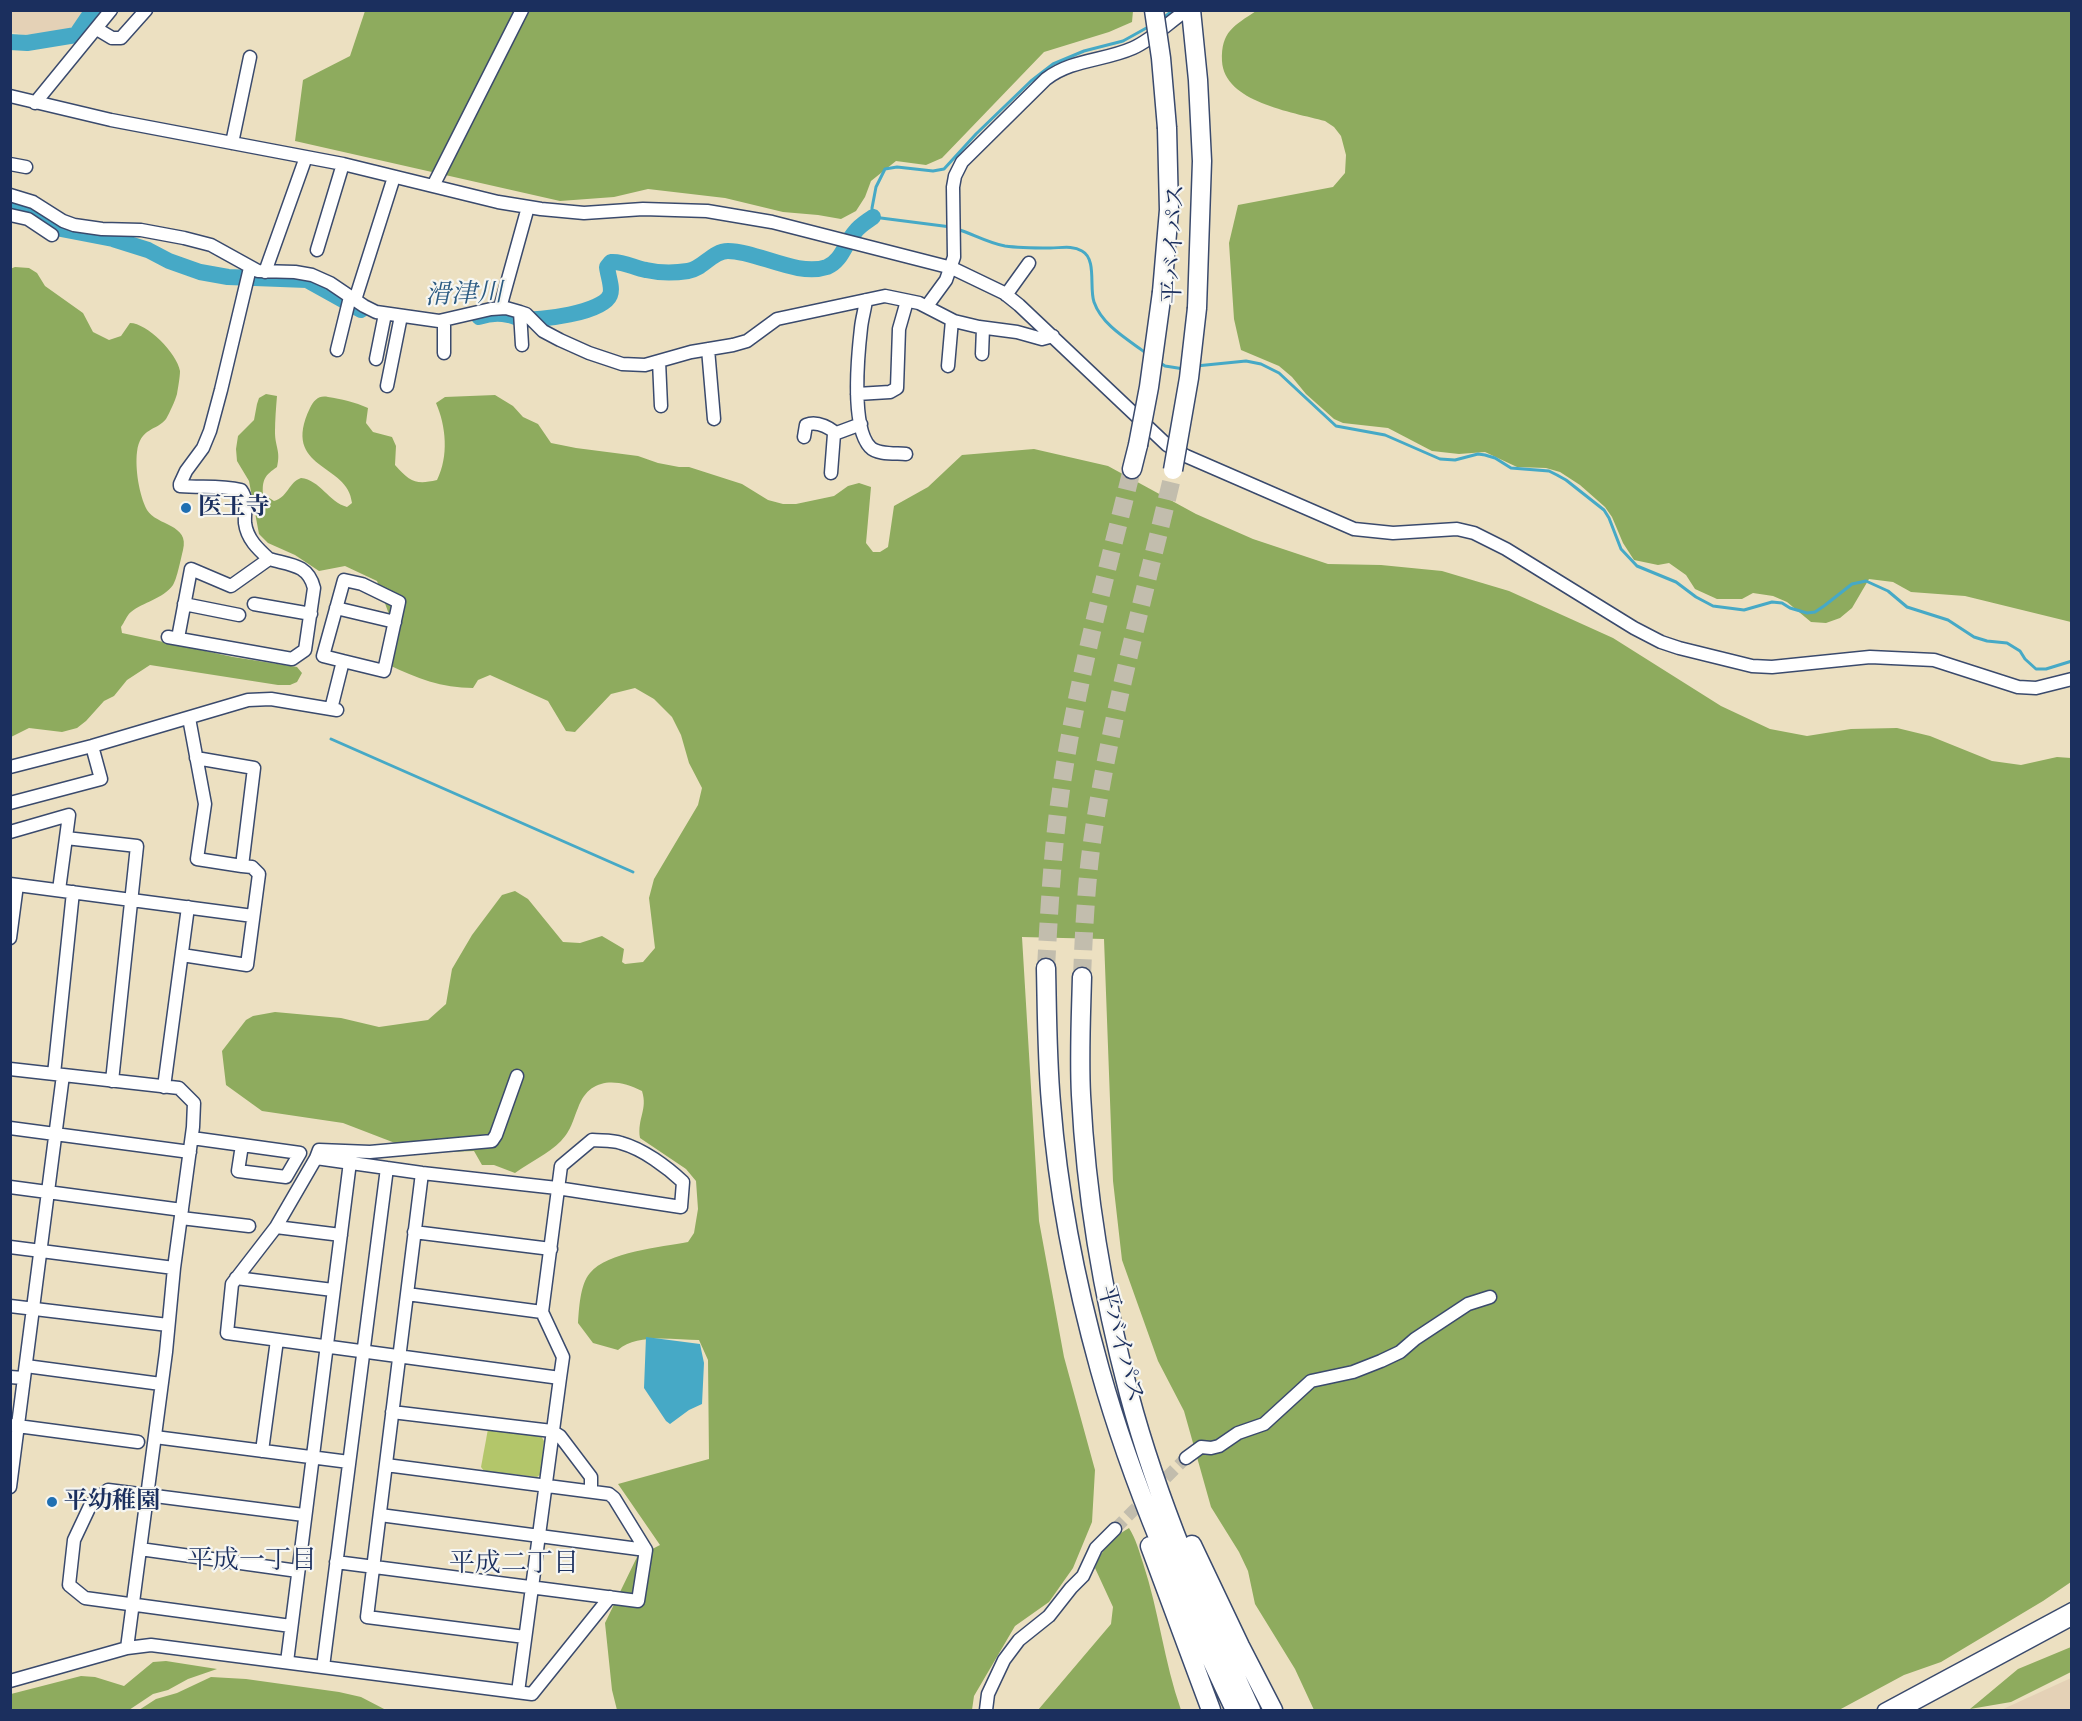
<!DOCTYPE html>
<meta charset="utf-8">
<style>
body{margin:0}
#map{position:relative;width:2082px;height:1721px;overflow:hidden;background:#ece0c1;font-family:"Old Standard TT",serif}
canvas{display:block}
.frame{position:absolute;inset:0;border:12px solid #1b2f5e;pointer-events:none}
</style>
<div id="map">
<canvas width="2082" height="1721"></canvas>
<div class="frame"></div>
</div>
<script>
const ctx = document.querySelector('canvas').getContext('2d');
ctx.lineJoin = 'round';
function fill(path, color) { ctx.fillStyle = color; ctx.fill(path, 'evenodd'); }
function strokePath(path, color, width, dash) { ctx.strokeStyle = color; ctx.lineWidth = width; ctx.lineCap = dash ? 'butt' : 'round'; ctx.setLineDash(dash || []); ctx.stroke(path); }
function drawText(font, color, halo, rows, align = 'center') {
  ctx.font = font + ' "Old Standard TT","Noto Serif JP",serif'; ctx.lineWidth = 4.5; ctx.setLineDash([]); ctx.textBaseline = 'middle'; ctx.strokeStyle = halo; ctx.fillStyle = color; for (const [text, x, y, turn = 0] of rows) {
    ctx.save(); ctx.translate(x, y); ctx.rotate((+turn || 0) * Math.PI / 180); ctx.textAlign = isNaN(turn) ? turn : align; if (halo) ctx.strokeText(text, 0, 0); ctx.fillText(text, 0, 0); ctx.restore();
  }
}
fill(new Path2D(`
 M10,11L11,10L86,11L69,30L24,35L11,32Z
 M2071,1678V1710H2001Z`), '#e4d1b6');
fill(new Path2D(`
 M488,1429L541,1436L544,1441L541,1474L537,1477L484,1471L481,1467Z`), '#b3c66a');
fill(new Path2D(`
 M365,11H1133L1132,22L1109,32L1044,52L942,158L926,165L896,161L871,181L865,197L856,211L841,219L818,215L783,212L725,198L648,189L614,197L560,201L295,141L303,80L350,56Z
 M1256,11H2071V622L1965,596L1911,592L1893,582L1869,579L1852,608L1840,618L1826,623L1811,622L1787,602L1773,596L1753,593L1742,599H1717L1695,589L1686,575L1669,563L1658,565L1634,560L1623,543L1612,517L1605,507L1580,485L1560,472L1546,468L1517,467L1485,452L1459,454L1432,451L1388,428L1343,423L1334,419L1306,394L1292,377L1279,366L1241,350L1234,319L1229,243L1238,205L1333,187L1345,173L1346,155L1341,136L1334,127L1325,121C1292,112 1224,102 1222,61C1221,31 1234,26 1256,11Z
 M15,267L29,268L37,273L45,286L83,313L93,332L109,340L121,336L130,323C147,323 177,353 180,371C180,377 178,388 177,394C175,401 170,412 166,419C157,431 140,427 137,452C135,468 139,495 147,510C157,526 190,524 183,550C181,558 177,579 173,585C163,599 143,602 131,612C127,615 124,623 121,627L122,633L233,657L297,667L302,673L297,682L290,685H278L150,665L127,680L114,696L104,701L86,721L77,728L62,732L29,728L11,737L10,269Z
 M266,394L277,396C276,408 275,420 275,432C275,447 281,451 277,467C265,475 262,480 263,494L274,501C287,498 289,482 301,478C320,480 329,502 347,507L352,503C349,463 280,470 310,408C314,400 319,395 328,397C341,399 355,402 368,408L366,423L373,432L392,437L396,446L395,465C410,482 416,485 437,480C449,456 446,426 436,403L445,397L495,395L513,406L523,417L538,424L551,443L576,448L638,456L658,463L679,467H689L742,484L768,500L783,504H796L834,496L848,486L859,483L871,487L866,543L873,552H880L888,547L894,506L928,487L962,455L1034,449L1108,466L1196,514L1253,539L1328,564L1381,565L1442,571L1509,591L1613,638L1721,706L1770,729L1807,736L1851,729L1897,728L1930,736L1992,761L2021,765L2057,757L2071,758V1582L2043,1601L1941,1662L1904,1675L1839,1710H1314L1295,1669L1255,1604L1248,1571L1239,1552L1211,1507L1184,1411L1158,1361L1122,1260L1113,1181L1104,939L1022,937L1039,1221L1064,1357L1095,1470L1092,1522L1073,1568L1049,1602L1015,1626L974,1696L972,1710H617L612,1690L605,1623L637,1557L660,1545L618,1484L709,1459L708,1360L699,1340C674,1340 637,1333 618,1350L593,1343L578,1323C579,1309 580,1284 590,1273C607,1252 661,1247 688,1242L694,1233L698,1209L696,1181L686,1169L640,1138C637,1118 648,1110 642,1091C617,1078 589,1077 578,1108C572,1122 572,1129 561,1141C548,1154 530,1162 515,1173L494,1165H482L474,1151L421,1153L343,1123L262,1111L226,1085L222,1051L246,1020L253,1016L275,1012L341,1018L379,1027L428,1020L446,1004L452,969L472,935L502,895L515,891L528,899L563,942L580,943L602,936L624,949L622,962L625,964L643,962L655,948L649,898L654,879L698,805L702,788L689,763L681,735L672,717L654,699L635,688L611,694L575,732L566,731L548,701L490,675L478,680L473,688C442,688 416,678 389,665L391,620L377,581L345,566L319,571L295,555L268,543L259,534L249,481L237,461L236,449L238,436L254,420L257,404L259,398Z
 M1129,1528C1136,1539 1139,1551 1143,1563C1159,1611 1164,1662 1181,1710H1038L1111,1624L1113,1607L1095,1568C1102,1549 1111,1539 1129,1528Z
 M2071,1647V1672L2011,1702L1970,1709L2018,1669Z
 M166,1661L217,1669L188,1679L168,1690L153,1694L129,1710H11V1694L81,1676L95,1677L124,1686L153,1662Z
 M211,1677L246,1679L339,1692L361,1697L386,1710H139L156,1699L177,1693Z`), '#8eab5e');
fill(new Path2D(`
 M646,1337L700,1344L704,1363L702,1404L689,1410L670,1424L666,1421L644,1388Z`), '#46a9c6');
strokePath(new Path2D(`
 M1161,20L1173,10
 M951,227L873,217L872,208L876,187L885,169L897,167L933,171L944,169L976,134L1031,81L1053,64L1084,51L1123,41L1150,26
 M957,229C973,234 988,243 1005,246C1019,248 1036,248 1050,248C1061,248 1072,245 1082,251C1097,259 1089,288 1094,302C1102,325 1127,339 1146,353
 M1159,362L1165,366L1184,369
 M1196,366L1246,361L1261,364L1279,373L1336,426L1385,435L1440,459L1455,460L1478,454L1485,455L1495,458L1511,468L1549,471L1557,475L1566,480L1604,510L1609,518L1621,549L1637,566L1676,582L1696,597L1713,606L1744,610L1772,602L1782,603L1790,608L1807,613L1815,612L1824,606L1852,584L1866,581L1888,591L1907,607L1948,620L1974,637L1987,641L2007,643L2020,651L2025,659L2036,669H2046L2072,661
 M331,739L633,872`), '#46a9c6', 3);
strokePath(new Path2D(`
 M10,42L27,43L76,35L93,10
 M10,204L22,207L61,229L113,239L148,250L169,261L200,272L228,277L307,280L361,310
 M479,317C488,314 499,313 508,315C512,315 517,318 521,319C539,321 603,313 610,295C613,288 608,276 607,267L611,262C624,261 634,268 646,270C659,273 675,273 688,271C703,269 712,251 728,251C757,251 797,277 827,267C842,261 845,243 855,232C859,226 866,222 873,217`), '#46a9c6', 16);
strokePath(new Path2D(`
 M1115,1529L1186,1458`), '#c2bdad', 12, [12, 6]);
strokePath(new Path2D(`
 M1046,968C1049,913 1052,858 1059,804C1074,691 1105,580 1132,469
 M1082,977C1084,930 1086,882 1093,835C1111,715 1144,597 1172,478`), '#c2bdad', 18, [18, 9]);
const minor = new Path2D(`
 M97,29L112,38H121L146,10
 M10,96L111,120L343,164L498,202L541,209L584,213L643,209L707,211L772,222L952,268L1004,293L1019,305L1167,445L1186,456L1354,529L1393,533L1457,529L1474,533L1506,549L1634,628L1661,642L1679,648L1752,666L1772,667L1870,657L1934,660L2018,687L2036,688L2072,679
 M35,103L111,10
 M232,143L250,57
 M10,164L26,167
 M433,186L522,10
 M10,195L33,202L63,221L74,225L102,229L141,230L184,238L211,245L258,271L295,272L312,275L330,283L364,306L376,312L439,321L491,309L506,308L520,312L526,314L543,331L560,340L589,353L622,364L645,365L691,352L733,345L747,341L777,319L885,296L919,303L954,321L979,327L1017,332L1042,339L1053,336
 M10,215L28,219L52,235
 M317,250L343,164
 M250,268L221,390L210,431L203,448L186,471L180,484V486C200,488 220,485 241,490C249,501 244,511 245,523C247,539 258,549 269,559
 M265,272L306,157
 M1006,295L1029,263
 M355,300L394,177
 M866,300C865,309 862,318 861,328C858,354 851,427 870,447C877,455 896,453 906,454
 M927,306L946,280L954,257L953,187L955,176L962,162L1046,79C1072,59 1104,61 1133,48C1153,39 1169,22 1187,10
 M500,308L528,207
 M520,312L522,345
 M708,349L714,419
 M337,350L350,297
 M444,353V321
 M982,354L983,328
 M376,359L385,314
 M659,361L661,406
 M948,366L952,320
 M387,386L401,316
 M857,394L890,392L897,388L899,329L907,301
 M804,437L806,425C816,421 828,427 836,433
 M831,473L834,434L861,424
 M184,604L239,615
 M254,604L311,614
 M336,608L395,622
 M168,637L292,659L305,650L314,588C308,564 290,565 269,559L231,586L191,569L178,638
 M331,709L343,661L323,656L344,580L362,584L399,602L384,671L343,661
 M189,718L205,804L197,859L242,866
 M10,767L92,746L248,700L271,699L337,710
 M10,803L101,779L92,746
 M10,832L69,815L59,890
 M66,838L137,846L112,1081
 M10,884L253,916
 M10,938L17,885
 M182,955L247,965L259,874L252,867L242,866L254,768L196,758
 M10,1069L179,1088L194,1103L193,1127L174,1268L166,1352L127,1648
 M54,1074L73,892
 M164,1087L188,907
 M10,1128L190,1152
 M192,1138L300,1153L286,1177L238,1171L242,1145
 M316,1158L319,1150L370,1152L492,1141L496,1135L517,1076
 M422,1173L367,1617L525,1637
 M10,1187L182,1210
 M181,1218L249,1226
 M276,1227L341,1235
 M414,1232L551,1249
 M10,1247L174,1268
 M236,1278L333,1290
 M407,1294L542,1312
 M10,1306L168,1325
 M26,1366L161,1384
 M10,1377L23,1378
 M392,1412L552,1431L560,1436L591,1477V1491
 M10,1425L138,1442
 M155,1437L349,1462
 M262,1451L277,1340
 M1186,1458L1201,1447L1211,1448L1219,1446L1238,1433L1264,1424L1311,1381L1353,1372L1381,1361L1400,1352L1415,1339L1468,1304L1490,1297
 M10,1487L63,1075
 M380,1515L646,1550
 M140,1549L298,1571
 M336,1562L638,1601L646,1550L614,1498L609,1494L386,1465
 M291,1626L85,1598L69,1585L74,1540L91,1504L108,1490L304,1515
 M287,1662L350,1162
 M323,1667L387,1168
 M10,1681L127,1648L151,1645L532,1694L610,1597
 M518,1692L560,1378L227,1333L232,1284L276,1227L316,1158L422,1173L557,1188L681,1207L683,1182C667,1167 643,1149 621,1143C612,1140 602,1141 592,1140L561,1166L542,1312L563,1357L560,1378
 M986,1710L988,1694L1004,1660L1019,1640L1049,1616L1071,1588L1083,1576L1096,1548L1115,1529
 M1884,1710L2072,1609
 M1903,1710L2072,1619`);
const highway = new Path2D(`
 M1191,10L1198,80L1202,161L1197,308
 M1162,292L1169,210L1167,128
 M1132,469L1138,445
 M1046,968C1047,1013 1047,1058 1051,1103C1058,1193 1076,1284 1100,1370C1133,1488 1183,1600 1235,1710
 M1082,977C1081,1016 1079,1055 1081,1095C1086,1195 1103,1296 1129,1394C1158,1503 1204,1608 1251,1710
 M1192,1545L1240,1646L1273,1710
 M1150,1546L1211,1710`);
strokePath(minor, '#3a4a6d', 15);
strokePath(highway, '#3a4a6d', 21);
strokePath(minor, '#fff', 12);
strokePath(highway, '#fff', 18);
const highwayBridge = new Path2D(`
 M1154,10L1161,58L1167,128
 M1138,445L1149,387L1162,292
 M1173,470L1189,378L1197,308`);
strokePath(highwayBridge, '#3a4a6d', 21, []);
strokePath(highwayBridge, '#fff', 18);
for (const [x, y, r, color] of [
 [186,508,6,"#1f6fb2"],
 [52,1502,6,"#1f6fb2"]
]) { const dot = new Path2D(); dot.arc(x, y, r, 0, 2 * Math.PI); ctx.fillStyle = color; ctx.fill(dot); strokePath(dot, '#f6f6f2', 2); }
drawText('24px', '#1b2f5e', '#f6f6f2', [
 ["平バイパス",1175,244,-88],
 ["平バイパス",1120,1344,75]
]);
drawText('bold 24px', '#1b2f5e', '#f6f6f2', [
 ["医王寺",198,508],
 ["平幼稚園",64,1502]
], 'left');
drawText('italic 26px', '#2a5a82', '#f6f6f2', [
 ["滑津川",464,295,-2]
]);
drawText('26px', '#1b2f5e', '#f6f6f2', [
 ["平成一丁目",252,1561],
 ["平成二丁目",514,1564]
]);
</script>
